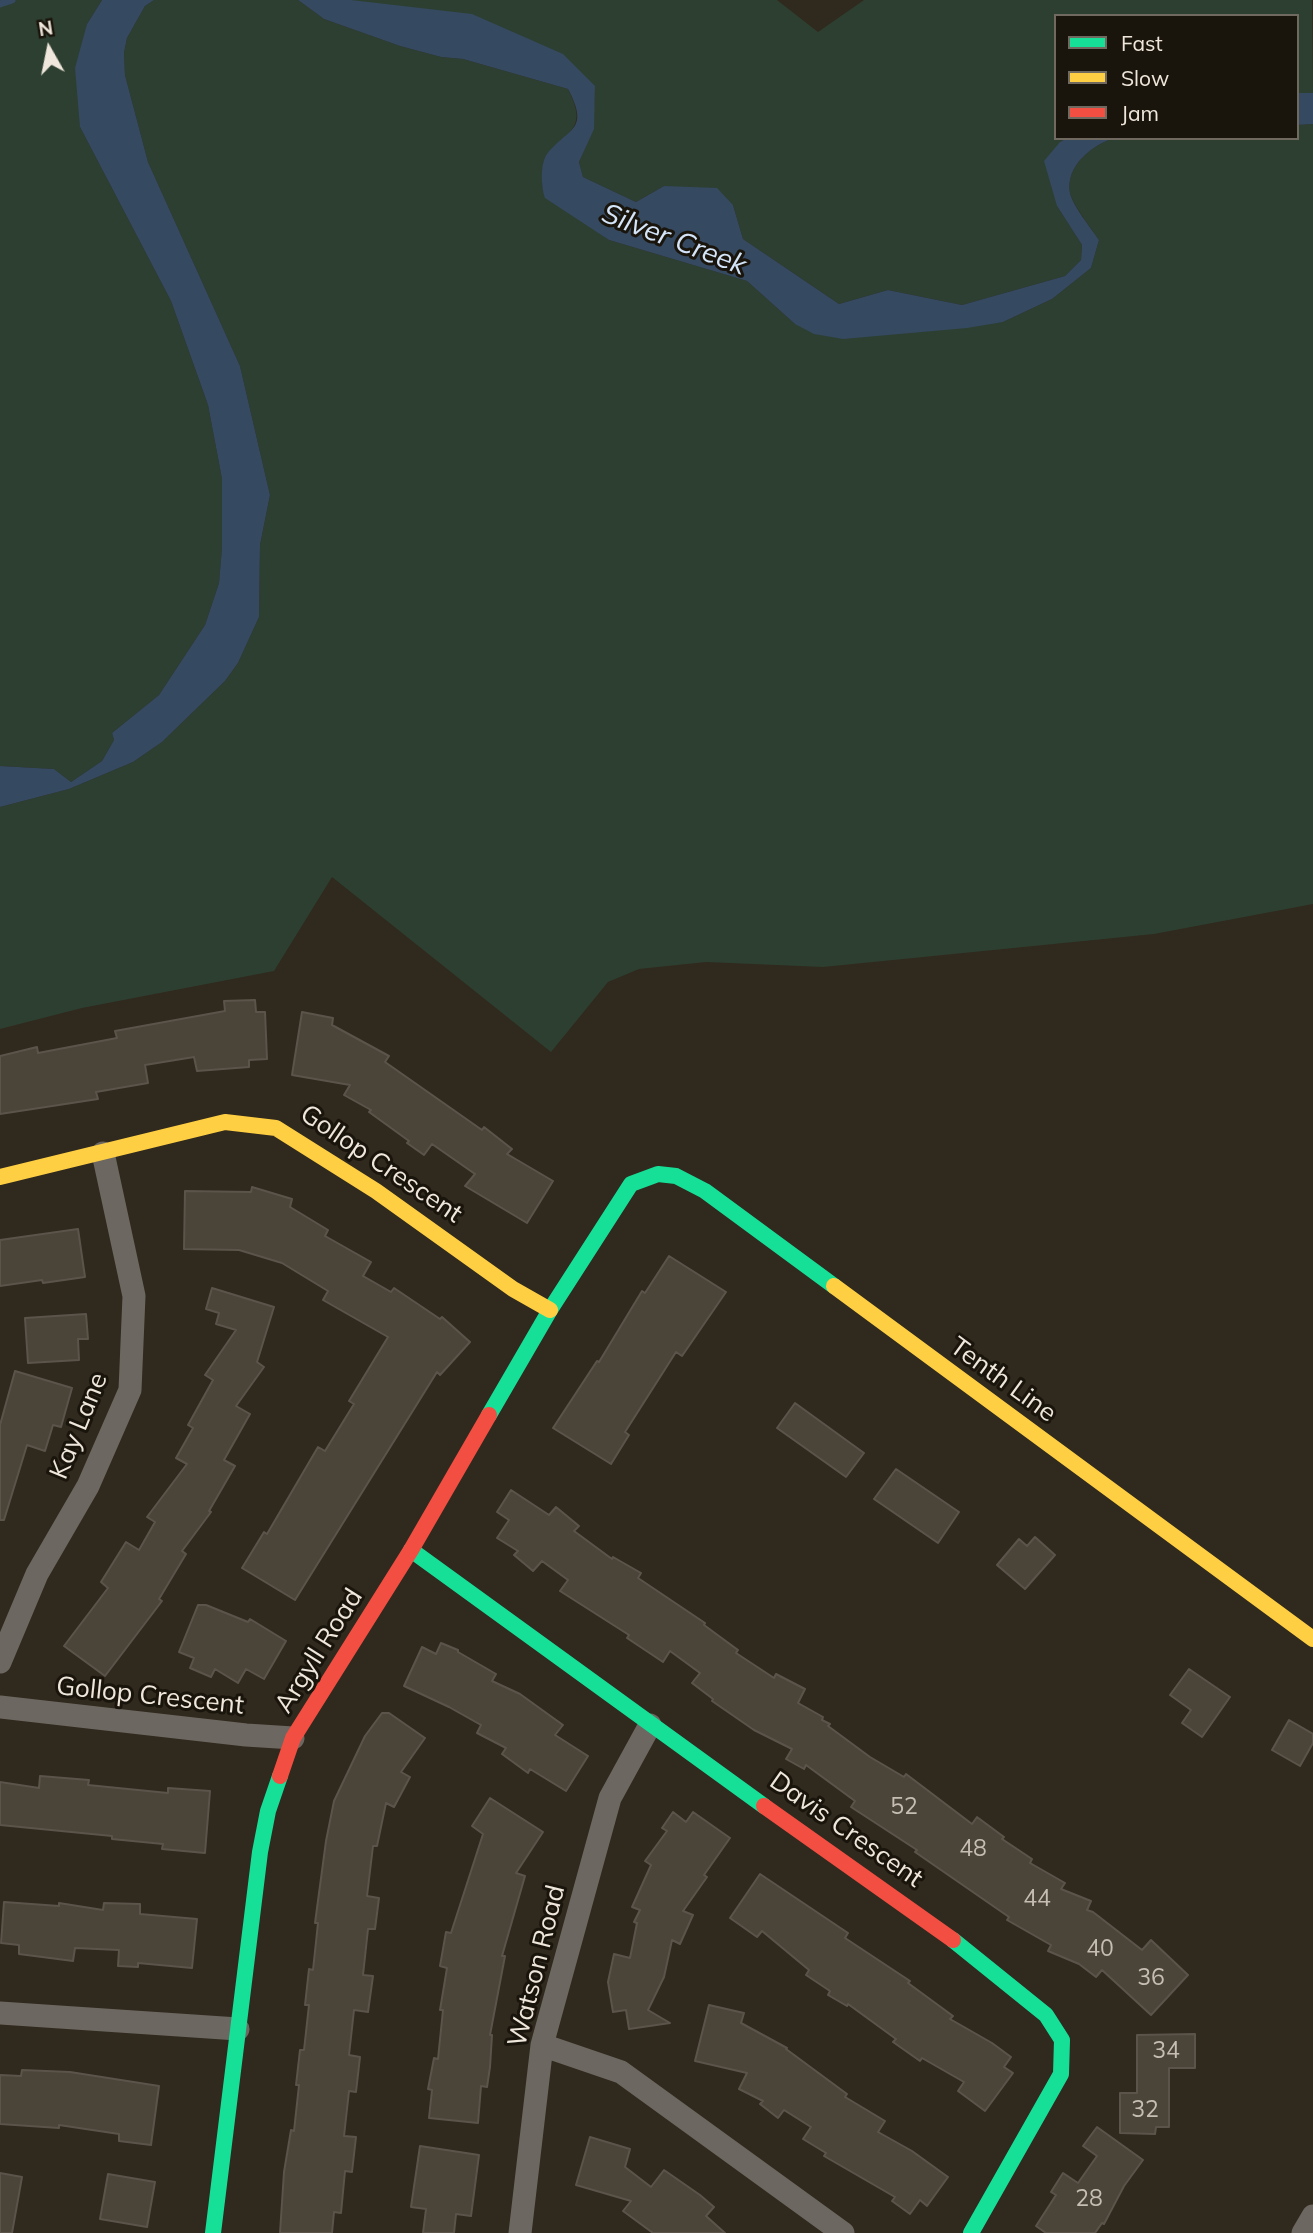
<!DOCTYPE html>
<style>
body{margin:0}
#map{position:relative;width:1313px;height:2233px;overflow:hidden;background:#30291e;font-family:Mulish,sans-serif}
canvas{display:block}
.legend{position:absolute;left:1054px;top:14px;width:245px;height:126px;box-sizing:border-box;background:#1a150c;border:2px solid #6f695f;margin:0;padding:9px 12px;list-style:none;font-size:21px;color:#efe7db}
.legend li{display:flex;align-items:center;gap:14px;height:35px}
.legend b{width:35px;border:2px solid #6f695f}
.north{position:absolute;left:14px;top:14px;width:70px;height:70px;-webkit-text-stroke:5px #1a150c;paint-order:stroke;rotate:351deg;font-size:19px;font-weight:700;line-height:28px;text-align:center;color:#efe7db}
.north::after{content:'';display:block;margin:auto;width:24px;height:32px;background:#efe7db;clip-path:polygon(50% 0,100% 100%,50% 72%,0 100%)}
</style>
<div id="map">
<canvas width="1313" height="2233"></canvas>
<ul class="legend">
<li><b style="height:9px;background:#16e098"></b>Fast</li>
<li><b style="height:9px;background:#ffcf43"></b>Slow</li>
<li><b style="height:9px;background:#f24e42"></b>Jam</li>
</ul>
<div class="north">N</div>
</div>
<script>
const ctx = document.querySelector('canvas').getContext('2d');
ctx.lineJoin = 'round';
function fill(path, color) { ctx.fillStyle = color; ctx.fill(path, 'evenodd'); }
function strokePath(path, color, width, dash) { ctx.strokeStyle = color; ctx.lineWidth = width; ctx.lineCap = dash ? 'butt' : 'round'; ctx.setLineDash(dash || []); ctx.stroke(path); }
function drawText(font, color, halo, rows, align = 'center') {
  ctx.font = font + ' Mulish,sans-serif'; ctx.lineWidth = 6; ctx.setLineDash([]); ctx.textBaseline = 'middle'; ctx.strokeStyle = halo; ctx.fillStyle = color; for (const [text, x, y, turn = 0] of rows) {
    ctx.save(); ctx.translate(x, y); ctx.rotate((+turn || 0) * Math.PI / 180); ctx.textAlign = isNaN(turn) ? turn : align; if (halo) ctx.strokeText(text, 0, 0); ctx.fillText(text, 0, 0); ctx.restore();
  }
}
fill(new Path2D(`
 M0,0H102L87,24L80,127L171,301L208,405L222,479V547L219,583L205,625L159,695L112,733L114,740L102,761L71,782L54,769L0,766Z
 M154,0H298L324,19L400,46L441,57L463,59L568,89C582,118 579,125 557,146C552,150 547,153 545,158C541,167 543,181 543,191L609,240L747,281L795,324L1003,322L1052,299L1091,268L1099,240C1091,228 1073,205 1070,193C1065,166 1093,144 1115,138H1297V125L1313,124V904L1154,934L823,967L706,962L639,969L608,982L551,1052L332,877L274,971L82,1008L0,1029V807L69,789L133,762L162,742L225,681L238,663L259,617L260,545L270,495L240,366L148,162L125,75L124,53L127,38L145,6Z
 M351,0H777L818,32L864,0H1312L1313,93H1297V16H1056V138H1067L1060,142L1057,206L1082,245L1081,260L1065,276L962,305L888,290L839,304L743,239L733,205L664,186L636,202L583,177L579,162L593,129L595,86Z`), '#2d3f31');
fill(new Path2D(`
 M102,0H154L145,6L127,38L124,53L125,75L148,162L240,366L270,495L260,545L259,617L238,663L225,681L162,742L133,762L69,789L0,807V766L54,769L71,782L102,761L114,740L112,733L159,695L205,625L219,583L222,547V479L208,405L171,301L80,127L75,68L87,24Z
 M298,0H351L472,14L563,54L595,86L594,129L579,162L583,177L636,202L664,186L717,188L733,205L743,239L839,304L888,290L962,305L1065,276L1081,260L1082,245L1057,206L1044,161L1060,142L1067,138H1115C1093,144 1065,166 1070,193C1073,206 1091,228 1099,240L1091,268L1052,299L1003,322L967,328L843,339L814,334L795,324L747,281L609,240L545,198C541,187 540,163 547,154C569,127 590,131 568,89L463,59L441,57L400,46L324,19Z
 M1297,93H1313V124L1297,125Z`), '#354960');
strokePath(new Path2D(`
 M0,4L12,0`), '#354960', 7);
const building = new Path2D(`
 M255,1000L256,1012H265L267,1059L249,1060V1067L197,1071L194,1057L145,1065L148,1083L96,1092L98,1099L0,1114V1056L37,1047L38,1053L117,1038L115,1031L225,1011L224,1001Z
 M302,1012L333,1018L332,1025L389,1056L385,1062L482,1130L484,1127L512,1149L507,1154L553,1181L527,1223L465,1186L475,1174L432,1144L424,1155L407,1143L409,1141L369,1112L371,1110L344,1095L350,1085L292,1075Z
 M252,1187L292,1199L290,1207L328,1230L325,1236L371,1262L363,1276L391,1292L394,1288L440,1319L442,1317L470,1342L440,1375L437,1372L295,1600L242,1568L264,1532L267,1534L318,1447L325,1451L354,1404L349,1401L388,1337L323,1300L328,1291L282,1263L239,1250L184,1249L185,1191L251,1192Z
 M78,1229L85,1277L43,1283L42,1280L0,1286V1240Z
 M669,1256L726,1292L682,1356L676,1352L625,1432L629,1435L611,1464L553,1428L597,1361L599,1362L642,1291L645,1293Z
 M212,1288L274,1307L257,1362L264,1367L236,1406L250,1414L224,1460L235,1466L209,1511L211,1512L182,1551L186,1554L159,1599L162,1601L105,1676L64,1646L108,1588L101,1582L126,1542L139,1550L155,1522L147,1517L187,1464L176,1458L193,1428L188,1425L213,1380L205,1375L236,1330L216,1324L219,1313L206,1309Z
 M86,1314L88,1339H78L79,1360L28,1363L25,1318Z
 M15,1371L72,1388L61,1427L53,1425L45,1451L27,1445L4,1520H0V1425Z
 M795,1403L864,1453L846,1477L777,1428Z
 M896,1469L959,1512L938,1543L874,1499Z
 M511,1490L549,1515L556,1507L579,1526L574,1531L612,1559L613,1557L641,1573L638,1578L705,1623L704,1625L738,1650L736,1653L774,1678L776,1674L805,1689L798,1703L823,1717L822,1720L830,1724L828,1726L870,1757L904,1777L906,1774L972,1824L977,1817L1004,1837L1002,1839L1032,1859L1030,1863L1065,1883L1061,1889L1091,1901L1087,1910L1093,1912L1142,1950L1151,1940L1188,1975L1151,2015L1102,1970L1096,1977L1079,1964L1048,1951L1051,1945L1007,1920L1009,1917L915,1852L917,1850L851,1807L855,1801L806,1765L804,1769L786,1759L792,1749L754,1730L712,1701L713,1699L692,1683L700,1673L670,1651L663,1662L627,1638L629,1635L560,1591L568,1580L542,1561L533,1571L514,1555L518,1551L497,1538L509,1520L497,1512Z
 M1035,1537L1055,1555L1025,1589L997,1565L1019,1539L1027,1546Z
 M198,1605H206L248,1622L250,1619L286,1641L264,1679L246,1669L238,1683L215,1669L211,1677L190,1668L194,1658L179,1652Z
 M441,1643L458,1650V1652L496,1674L492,1681L520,1694L563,1725L555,1735L588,1756L566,1791L530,1769L528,1773L502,1754L506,1748L477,1733L481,1725L449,1707L404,1686L422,1647L436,1654Z
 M1189,1669L1230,1697L1202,1737L1182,1723L1191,1710L1170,1695Z
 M382,1713H389L425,1738L401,1772L410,1777L394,1807L386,1803L377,1846H373L367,1896L379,1898L375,1929H368L363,1975L373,1976L368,2012L354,2010L349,2055L360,2057L356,2092L349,2091L344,2136L356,2137L352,2172L345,2171L341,2213L334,2212L332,2233H280L284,2172L291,2130L294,2131L299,2085H296L300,2050H304L309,2005H305L309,1969L313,1970L318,1923H315L326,1841L334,1801L365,1736Z
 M1289,1720L1313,1734V1743L1300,1766L1272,1750Z
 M40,1776L89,1780L88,1785L168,1793V1788L210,1791L205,1853L162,1849L163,1844L112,1839V1836L0,1825V1782L39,1788Z
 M490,1798L543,1832L516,1873L525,1876L502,1956H505L490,2035H492L490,2067L487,2087L481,2086L478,2123L429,2118L432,2090L428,2089L434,2058L438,2059L443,2010H440L447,1968L440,1966L446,1932L451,1933L483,1834L472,1826Z
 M673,1812L686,1822L693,1812L730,1838L704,1875L707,1877L683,1911L693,1915L680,1944L672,1940L664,1977L648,2010L670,2023L629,2029L626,2010L613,2012L608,1982L614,1954L630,1958L637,1923L634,1922L640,1910L632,1907L651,1865L645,1861L667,1831L662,1828Z
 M760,1874L848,1933L845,1938L910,1981L908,1983L953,2016L950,2019L992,2043L1011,2057L1004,2067L1013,2073L985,2111L958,2091L964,2082L922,2058L920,2061L893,2042L896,2039L848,2004L847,2006L828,1995L830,1991L806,1975L809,1970L762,1931L757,1937L730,1918Z
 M4,1902L59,1906V1903L103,1910L104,1903L140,1904V1914L197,1919L192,1968L138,1963V1967L118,1966L119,1950L75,1948L73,1961L19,1954V1945L1,1943Z
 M709,2005L744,2013L741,2023L787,2048L786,2049L847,2094L845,2097L885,2121L878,2132L912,2151L948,2177L927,2206L920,2200L910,2214L892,2201L895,2197L824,2156L826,2153L803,2139L811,2127L784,2110L778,2118L760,2104L763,2101L739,2089L747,2073L695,2061Z
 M1195,2034V2068H1169V2127H1156L1155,2134L1120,2133V2093H1137V2035Z
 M22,2070L70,2072L159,2086L151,2145L119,2141V2134L59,2125V2128L0,2124V2075L21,2076Z
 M1097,2127L1143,2160L1124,2186L1104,2224L1102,2223L1095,2233H1046L1036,2226L1056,2195L1051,2192L1063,2173L1078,2183L1097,2156L1083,2146Z
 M590,2137L630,2149L625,2167L651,2187L664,2170L700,2195L714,2207L706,2216L725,2233H653L623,2211L631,2201L576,2185Z
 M420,2146L479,2155L471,2216L456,2214L454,2233H423L426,2209L411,2207Z
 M0,2173L22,2177L12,2233H0Z
 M108,2174L155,2182L147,2227L100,2219Z`);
fill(building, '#4b4439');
strokePath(building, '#5a544b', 2);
strokePath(new Path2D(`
 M0,1662L37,1574L88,1486L130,1390L134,1296L103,1153
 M0,1707L246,1735L293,1738
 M0,2013L238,2029
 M542,2045L621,2072L843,2233
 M520,2233L542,2045L610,1798L650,1725
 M1303,2233L1313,2216`), '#6c6761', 23);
strokePath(new Path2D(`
 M489,1415L550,1310L631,1184L658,1174L676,1176L705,1191L834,1286
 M411,1550L764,1806
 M953,1940L1046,2015L1062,2040L1061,2074L971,2233
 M213,2233L260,1852L268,1811L280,1776`), '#16e098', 16);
strokePath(new Path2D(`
 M0,1177L225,1122L276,1128L376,1191L513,1289L550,1310
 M834,1286L1313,1639`), '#ffcf43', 16);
strokePath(new Path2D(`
 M280,1776L293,1738L411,1550L489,1415
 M764,1806L953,1940`), '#f24e42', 16);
drawText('23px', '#c6beb2', null, [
 ["52",904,1807],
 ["48",973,1849],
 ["44",1037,1899],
 ["40",1100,1949],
 ["36",1151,1978],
 ["34",1166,2051],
 ["32",1145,2110],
 ["28",1089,2199]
]);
drawText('26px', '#efe7db', '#1a150c', [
 ["Gollop Crescent",381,1164,34],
 ["Tenth Line",1003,1380,36],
 ["Kay Lane",79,1426,-68],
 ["Argyll Road",319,1651,-58],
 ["Gollop Crescent",150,1696,6],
 ["Davis Crescent",846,1830,35],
 ["Watson Road",537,1966,-76]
]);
drawText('italic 28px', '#d4e5fa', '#1a150c', [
 ["Silver Creek",674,240,21]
]);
</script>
